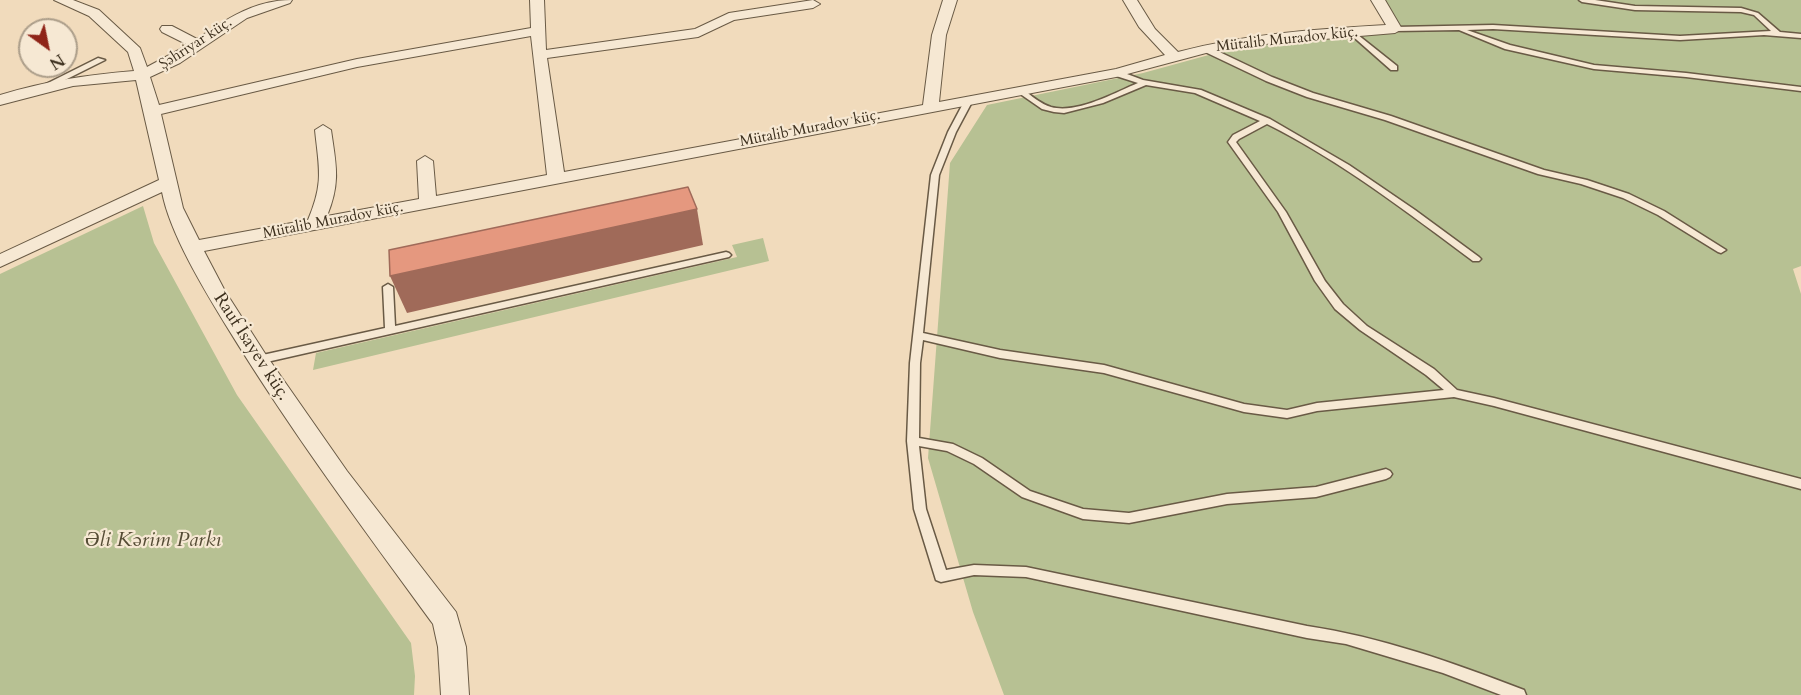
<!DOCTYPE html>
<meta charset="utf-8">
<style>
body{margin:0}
#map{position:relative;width:1801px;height:695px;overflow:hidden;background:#f1dbbc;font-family:Cardo,serif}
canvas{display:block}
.north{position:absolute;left:18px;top:18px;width:60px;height:60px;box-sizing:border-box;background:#f6e8d3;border:2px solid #ac9e8a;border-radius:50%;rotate:147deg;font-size:16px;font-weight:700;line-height:24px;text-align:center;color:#3c2f1d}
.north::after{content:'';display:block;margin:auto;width:21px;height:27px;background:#8f2418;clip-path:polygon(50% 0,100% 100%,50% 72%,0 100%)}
</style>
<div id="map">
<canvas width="1801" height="695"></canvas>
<div class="north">N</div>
</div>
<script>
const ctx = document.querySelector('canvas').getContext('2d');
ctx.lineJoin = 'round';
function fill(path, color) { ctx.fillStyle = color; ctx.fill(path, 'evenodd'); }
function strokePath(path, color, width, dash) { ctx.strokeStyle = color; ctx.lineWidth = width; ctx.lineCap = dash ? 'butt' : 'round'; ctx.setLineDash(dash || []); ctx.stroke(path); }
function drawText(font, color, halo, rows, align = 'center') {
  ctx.font = font + ' Cardo,serif'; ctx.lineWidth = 4.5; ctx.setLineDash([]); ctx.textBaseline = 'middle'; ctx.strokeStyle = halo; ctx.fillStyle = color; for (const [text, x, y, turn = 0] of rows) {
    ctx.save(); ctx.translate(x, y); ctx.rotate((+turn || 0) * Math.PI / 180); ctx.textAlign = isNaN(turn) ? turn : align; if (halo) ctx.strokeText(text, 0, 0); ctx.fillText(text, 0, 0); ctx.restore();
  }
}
fill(new Path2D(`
 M1385,0H1801V266L1793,269L1801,294V695H1004L973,612L928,458L950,163L987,105L1143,73L1227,50L1318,38L1404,32L1385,4Z
 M143,206L154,243L237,395L411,643L415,676L414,695H0V274Z
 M763,238L769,261L313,370L316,353L737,257L732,245Z`), '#b7c193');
const lane = new Path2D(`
 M1579,0H1595L1635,6L1741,8L1758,13L1780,32L1801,34V38L1764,35L1680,40L1493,29L1467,30L1510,45L1594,65L1686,73L1801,87V91L1686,77L1594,69L1505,49L1459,30L1395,31L1392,29L1395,27L1493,25L1680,36L1771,31L1754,15L1741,12L1635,10L1582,2Z
 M1349,31H1353L1397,66V70H1391L1349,33Z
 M1203,47H1209L1272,77L1313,93L1391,116L1544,170L1587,180L1629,194L1664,211L1726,250L1721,253L1718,252L1658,215L1623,198L1581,184L1538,174L1385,120L1307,97L1266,81L1203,51Z
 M98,58L105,60L49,88L42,86Z
 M1113,71H1119L1143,80L1201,90L1270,119L1349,165L1415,210L1479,257L1481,259L1479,261H1473C1407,212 1341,161 1267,124L1239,139L1236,142L1286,212L1325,281L1343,304L1367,326L1434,369L1457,390L1494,398L1801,479V489L1494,406L1454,397L1317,411L1287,418L1244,412L1104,373L1000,358L923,340L920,363L919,438L953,444L982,458L1030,491L1083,509L1129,513L1227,494L1316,487L1386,469L1390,471L1392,474L1390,477L1386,479L1316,497L1227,504L1129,523L1083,519L1022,497L974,464L947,451L919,446L926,509L946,570L974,565L1026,567L1307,626C1381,637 1454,663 1524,690L1526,695H1501L1443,673L1346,644L1307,638L1026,577L974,575L941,582L936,580L914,509L907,441L910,363L931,175L948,132L966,98H972L973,100L956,132L939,175L923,333L1000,350L1104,365L1244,404L1287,410L1317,403L1444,390L1426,375L1360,330L1335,309L1315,281L1278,212L1228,142L1233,135L1260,121L1195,93L1146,85L1103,103L1064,113L1054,112L1042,109L1016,91L1023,89C1031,96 1041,104 1051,107C1077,114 1114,93 1138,83L1113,75Z
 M726,252L729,253L731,255L729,257L258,364L253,360L258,356L385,328L383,287L388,284L393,287L395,326Z`);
const street = new Path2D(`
 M54,0H73L99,10L140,48L147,67L188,45L162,32L160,29L162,26H172L197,39C227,19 254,0 292,0L290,3L247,18L180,63L150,77L159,105L357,59L531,28L530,0H544L546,50L695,29L729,13L813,0L820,4L813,8L734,20L698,37L547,58L564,172L923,105L932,35L943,0H957L946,35L939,102L1116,69L1165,55L1139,27L1123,0H1137L1155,29L1178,52C1246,34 1316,29 1386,25L1371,0H1385L1402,29L1395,33L1253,45L1206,53L1116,77L204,251L225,291L266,355L347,471L456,612L466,647L469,695H441L438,647L433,624C362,527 290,430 227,327C205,291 170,234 162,192L0,267V254L159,180L136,80L73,86L0,105V95C47,81 85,75 134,71L128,52L89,16ZM531,36L547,175L436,196L433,161L425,156L417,161L419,199L327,216C341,182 336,165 331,130L323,125L315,130C319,169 324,182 308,220L199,240L183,208L161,114L357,67Z`);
strokePath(lane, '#695a45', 3);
strokePath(street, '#695a45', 2);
fill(lane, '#f6e8d3');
fill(street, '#f6e8d3');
fill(new Path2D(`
 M697,209L703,245L407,313L390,276Z`), '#a06a59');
const building = new Path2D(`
 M688,187L697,209L390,276L389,250Z`);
fill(building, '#e5987f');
strokePath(building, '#a06a59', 1.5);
drawText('15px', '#3c2f1d', '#f6e8d3', [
 ["Mütalib Muradov küç.",1287,40,-6],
 ["Şəhriyar küç.",196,44,-33],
 ["Mütalib Muradov küç.",810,129,-11],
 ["Mütalib Muradov küç.",333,221,-11]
]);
drawText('18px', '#3c2f1d', '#f6e8d3', [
 ["Rauf İsayev küç.",251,347,57]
]);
drawText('italic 21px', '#554c35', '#f6e8d3', [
 ["Əli Kərim Parkı",153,541]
]);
</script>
